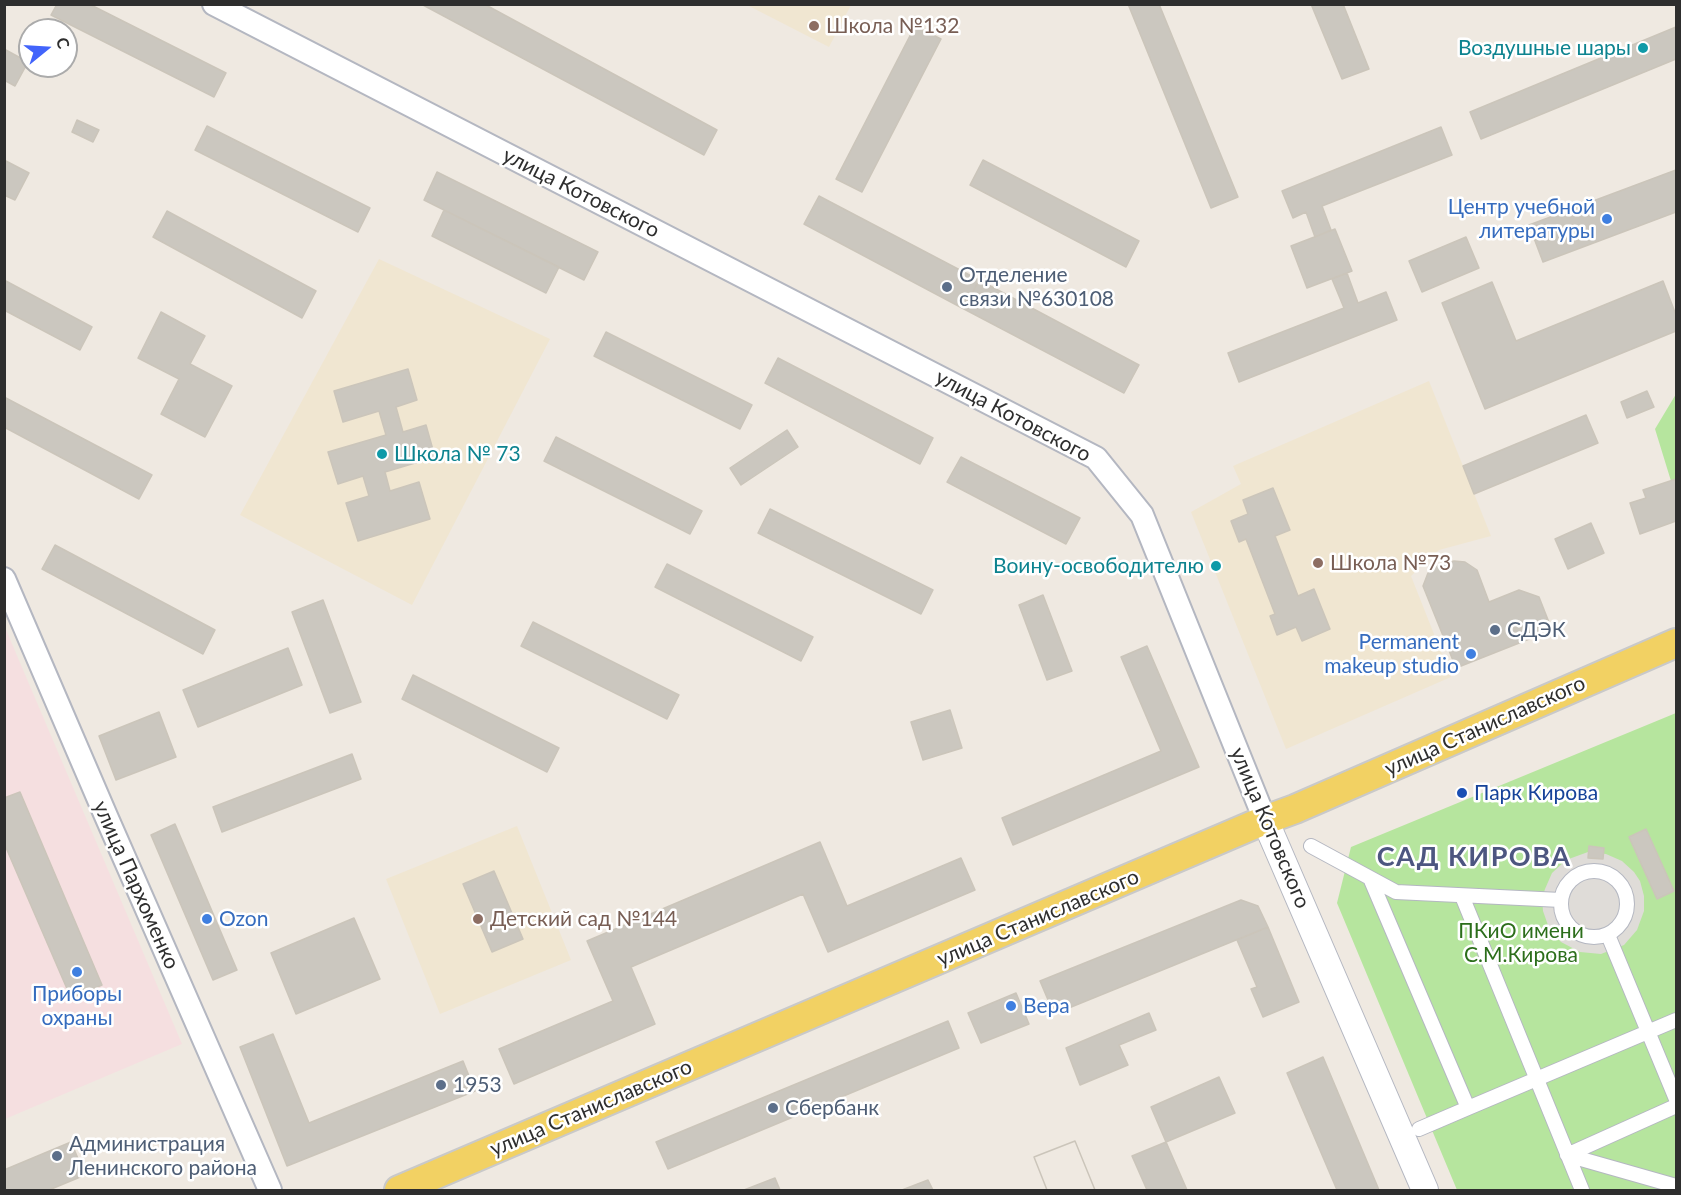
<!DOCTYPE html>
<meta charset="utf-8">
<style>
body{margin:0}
#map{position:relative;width:1681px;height:1195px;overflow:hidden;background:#efe9e1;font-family:Lato,sans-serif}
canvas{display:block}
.frame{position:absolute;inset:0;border:6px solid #2e2e2e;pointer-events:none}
.north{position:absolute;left:18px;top:18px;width:60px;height:60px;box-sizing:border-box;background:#fff;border:2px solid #ababab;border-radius:50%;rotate:72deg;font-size:16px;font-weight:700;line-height:24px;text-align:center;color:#2e2e2e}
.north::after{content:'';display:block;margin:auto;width:21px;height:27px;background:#4264fb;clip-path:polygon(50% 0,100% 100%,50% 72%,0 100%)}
</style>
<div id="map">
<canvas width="1681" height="1195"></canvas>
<div class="frame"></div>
<div class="north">С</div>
</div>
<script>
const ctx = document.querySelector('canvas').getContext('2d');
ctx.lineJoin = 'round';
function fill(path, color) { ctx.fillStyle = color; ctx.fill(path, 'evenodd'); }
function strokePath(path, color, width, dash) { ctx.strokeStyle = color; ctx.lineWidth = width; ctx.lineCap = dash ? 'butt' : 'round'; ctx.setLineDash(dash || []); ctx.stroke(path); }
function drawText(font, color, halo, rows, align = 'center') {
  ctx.font = font + ' Lato,sans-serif'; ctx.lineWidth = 5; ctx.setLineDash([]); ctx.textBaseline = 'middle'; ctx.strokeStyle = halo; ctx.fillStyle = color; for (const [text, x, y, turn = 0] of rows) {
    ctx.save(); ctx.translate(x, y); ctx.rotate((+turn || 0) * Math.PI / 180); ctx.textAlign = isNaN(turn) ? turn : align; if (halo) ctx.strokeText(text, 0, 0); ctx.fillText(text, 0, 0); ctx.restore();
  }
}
fill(new Path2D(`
 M747,5H851L829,47Z
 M379,259L550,339L412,605L240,515Z
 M1429,381L1491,536L1439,550L1411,576L1451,677L1286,749L1191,512L1241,484L1233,466Z
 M517,826L571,960L440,1014L386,879Z`), '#f0e6d1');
fill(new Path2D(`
 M4,625L182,1044L5,1119H4Z`), '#f5dfe0');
fill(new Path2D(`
 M1676,394V479L1671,481L1655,429Z
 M1676,713V1190H1457L1337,903L1351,847Z`), '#b6e59e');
fill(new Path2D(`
 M1588,852L1606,854L1622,861L1634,872L1640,881L1644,896V911L1637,930L1624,945L1601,954L1580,952L1561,942L1549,928L1543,911L1542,899L1545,889L1552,873L1566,860Z`), '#dfdcd8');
const building = new Path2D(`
 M57,4H89L226,73L214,97L51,15Z
 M484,4L717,130L704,155L423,5Z
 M1128,4H1159L1238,197L1211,208Z
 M1311,4H1343L1369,69L1342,79Z
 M915,26L941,39L862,192L836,179Z
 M1676,27V59L1481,139L1470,112Z
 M4,49L28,62L15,86L4,80Z
 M77,120L99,130L93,142L72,132Z
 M207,126L370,208L358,232L195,150Z
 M1441,127L1452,155L1322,206L1331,230L1315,237L1306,212L1293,218L1282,191Z
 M4,160L29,173L15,200L4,195Z
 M983,160L1139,241L1126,267L970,185Z
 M1676,170V212L1543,262L1529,225Z
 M437,172L598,252L584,280L424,200Z
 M819,196L979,280L964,309L804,224Z
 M444,210L559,267L546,293L432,236Z
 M167,211L316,291L302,318L153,237Z
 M1335,229L1352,271L1307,288L1291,246Z
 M1466,237L1479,268L1422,292L1409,261Z
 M1347,273L1358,303L1386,292L1397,320L1239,382L1228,353L1344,308L1332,279Z
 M4,280L92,327L80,350L4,310Z
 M979,280L1139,365L1124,393L964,309Z
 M1663,281L1676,315V331L1485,409L1442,303L1492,282L1516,341Z
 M161,312L205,336L190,364L232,386L205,437L161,414L179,379L138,358Z
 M606,332L752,405L740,429L594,356Z
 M778,358L933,438L920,464L765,383Z
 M408,369L417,400L396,407L403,432L426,425L435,457L385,472L390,491L419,482L430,519L358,541L346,503L369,496L363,476L338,484L328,452L386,435L379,411L343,422L334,391Z
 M1647,391L1654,407L1627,418L1621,402Z
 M4,397L152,475L139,499L4,427Z
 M1586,415L1598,443L1474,494L1463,466Z
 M787,430L798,447L741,485L730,468Z
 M556,437L702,511L690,534L544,461Z
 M961,457L1080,518L1066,544L947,482Z
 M1676,479V521L1640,534L1630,503L1646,498L1643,490Z
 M1273,488L1290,530L1275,536L1298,596L1314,589L1330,629L1302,641L1296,627L1277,635L1270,616L1275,614L1246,539L1239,542L1231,521L1248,514L1243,500Z
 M770,509L933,590L921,614L758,533Z
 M1591,523L1604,553L1568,569L1555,539Z
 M55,545L215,630L203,654L42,569Z
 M1454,561L1465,562L1477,570L1489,602L1519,590L1539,597L1552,630L1456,668L1423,586L1428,573L1437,566Z
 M667,564L813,637L801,661L655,587Z
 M1043,595L1072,671L1047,680L1019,605Z
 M323,600L361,702L330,713L292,612Z
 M533,622L679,695L667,719L521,646Z
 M1147,646L1199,767L1013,845L1002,818L1161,751L1121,657Z
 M288,648L302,685L198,727L183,690Z
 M413,675L559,748L547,772L402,699Z
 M950,710L962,748L923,760L911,722Z
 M159,712L176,757L116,780L99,736Z
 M352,754L361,779L222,832L213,807Z
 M20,792L102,985L71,998L4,843V798Z
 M175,824L237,970L213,980L151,835Z
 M1646,829L1674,891L1657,899L1629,837Z
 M820,842L847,906L961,858L975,890L828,952L803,894L631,967L655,1024L514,1084L499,1049L613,1001L587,941Z
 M1589,846L1604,848L1603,859L1588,858Z
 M494,871L523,939L492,952L463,884Z
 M1241,900L1258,906L1268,927L1054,1014L1040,981Z
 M354,918L380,979L296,1014L271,953Z
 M1268,927L1299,1002L1263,1017L1251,989L1257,987L1237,940Z
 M1016,993L1029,1024L981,1043L968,1013Z
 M1149,1013L1156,1030L1119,1045L1128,1065L1080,1085L1066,1048Z
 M948,1021L959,1048L668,1169L656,1142Z
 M273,1034L309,1123L463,1061L475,1091L287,1166L240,1047Z
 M1323,1057L1379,1190H1337L1287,1073Z
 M1219,1077L1235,1113L1166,1142L1187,1190H1147L1132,1156L1166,1142L1151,1107Z
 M1075,1141L1095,1190H1047L1034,1157Z
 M1075,1141L1095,1190H1047L1034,1157Z
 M71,1142L85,1175L49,1190H4V1170Z
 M775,1178L780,1190H744Z
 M928,1180L933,1190H902Z`);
fill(building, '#cbc7bf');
strokePath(building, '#cbc5ba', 1.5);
const pedestrian = new Path2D(`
 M1311,846L1396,892L1561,900
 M1561 904a33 33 0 1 1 66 0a33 33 0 1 1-66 0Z
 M1370,878L1468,1108L1676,1020
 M1462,896L1582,1190
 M1608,935L1676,1099
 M1676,1106L1567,1155L1676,1186
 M1419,1129L1468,1108`);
const tertiary = new Path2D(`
 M214,4L1096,458L1142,515L1265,820
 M4,579L106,816L270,1190`);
const secondary = new Path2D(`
 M1265,820L1425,1190`);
const primary = new Path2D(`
 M399,1190L1265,820L1295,809L1676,643`);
strokePath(pedestrian, '#b4b7c1', 16);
strokePath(tertiary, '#b4b7c1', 26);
strokePath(secondary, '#b4b7c1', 28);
strokePath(primary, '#c9c9c9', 32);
strokePath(pedestrian, '#fff', 14);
strokePath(tertiary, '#fff', 22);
strokePath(secondary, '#fff', 26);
strokePath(primary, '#f2d163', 28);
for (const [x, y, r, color] of [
 [814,26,6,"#8d6e63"],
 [1643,48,6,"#0f9aa8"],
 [1607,219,6,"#3f7fe0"],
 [947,287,6,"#5c6f8a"],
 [382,454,6,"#0f9aa8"],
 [1318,563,6,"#8d6e63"],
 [1216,566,6,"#0f9aa8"],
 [1495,630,6,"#5c6f8a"],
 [1471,654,6,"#3f7fe0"],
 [1462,793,6,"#1a4fb4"],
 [207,919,6,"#3f7fe0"],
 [478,919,6,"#8d6e63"],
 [77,972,6,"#3f7fe0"],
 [1011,1006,6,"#3f7fe0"],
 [441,1085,6,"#5c6f8a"],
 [773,1108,6,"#5c6f8a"],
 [57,1156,6,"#5c6f8a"]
]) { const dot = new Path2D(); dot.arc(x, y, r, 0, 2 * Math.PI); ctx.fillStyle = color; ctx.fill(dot); strokePath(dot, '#fff', 2); }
drawText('21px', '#785e54', '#fff', [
 ["Школа №132",826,26],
 ["Школа №73",1330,563],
 ["Детский сад №144",490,919]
], 'left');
drawText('21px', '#0d838f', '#fff', [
 ["Воздушные шары",1631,48],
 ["Школа № 73",394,454,"left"],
 ["Воину-освободителю",1204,566]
], 'right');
drawText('21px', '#2e2e2e', '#fff', [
 ["улица Котовского",581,193,27],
 ["улица Котовского",1013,416,28],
 ["улица Станиславского",1485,726,-24],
 ["улица Котовского",1270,828,67],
 ["улица Пархоменко",136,885,66],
 ["улица Станиславского",1038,918,-23],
 ["улица Станиславского",591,1108,-23]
]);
drawText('21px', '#366cbe', '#fff', [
 ["Центр учебной",1595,207],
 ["литературы",1595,231],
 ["Permanent",1459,642],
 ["makeup studio",1459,666],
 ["Ozon",219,919,"left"],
 ["Приборы",77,994,"center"],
 ["охраны",77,1018,"center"],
 ["Вера",1023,1006,"left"]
], 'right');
drawText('21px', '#4e5e75', '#fff', [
 ["Отделение",959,275],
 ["связи №630108",959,299],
 ["СДЭК",1507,630],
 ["1953",453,1085],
 ["Сбербанк",785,1108],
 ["Администрация",69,1144],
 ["Ленинского района",69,1168]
], 'left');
drawText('21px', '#164399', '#fff', [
 ["Парк Кирова",1474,793]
], 'left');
drawText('21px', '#2c6e1b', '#fff', [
 ["ПКиО имени",1521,931],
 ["С.М.Кирова",1521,955]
]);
ctx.letterSpacing = '1.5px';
drawText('bold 27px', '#4d5680', '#fff', [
 ["САД КИРОВА",1474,857]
]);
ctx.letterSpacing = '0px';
</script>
